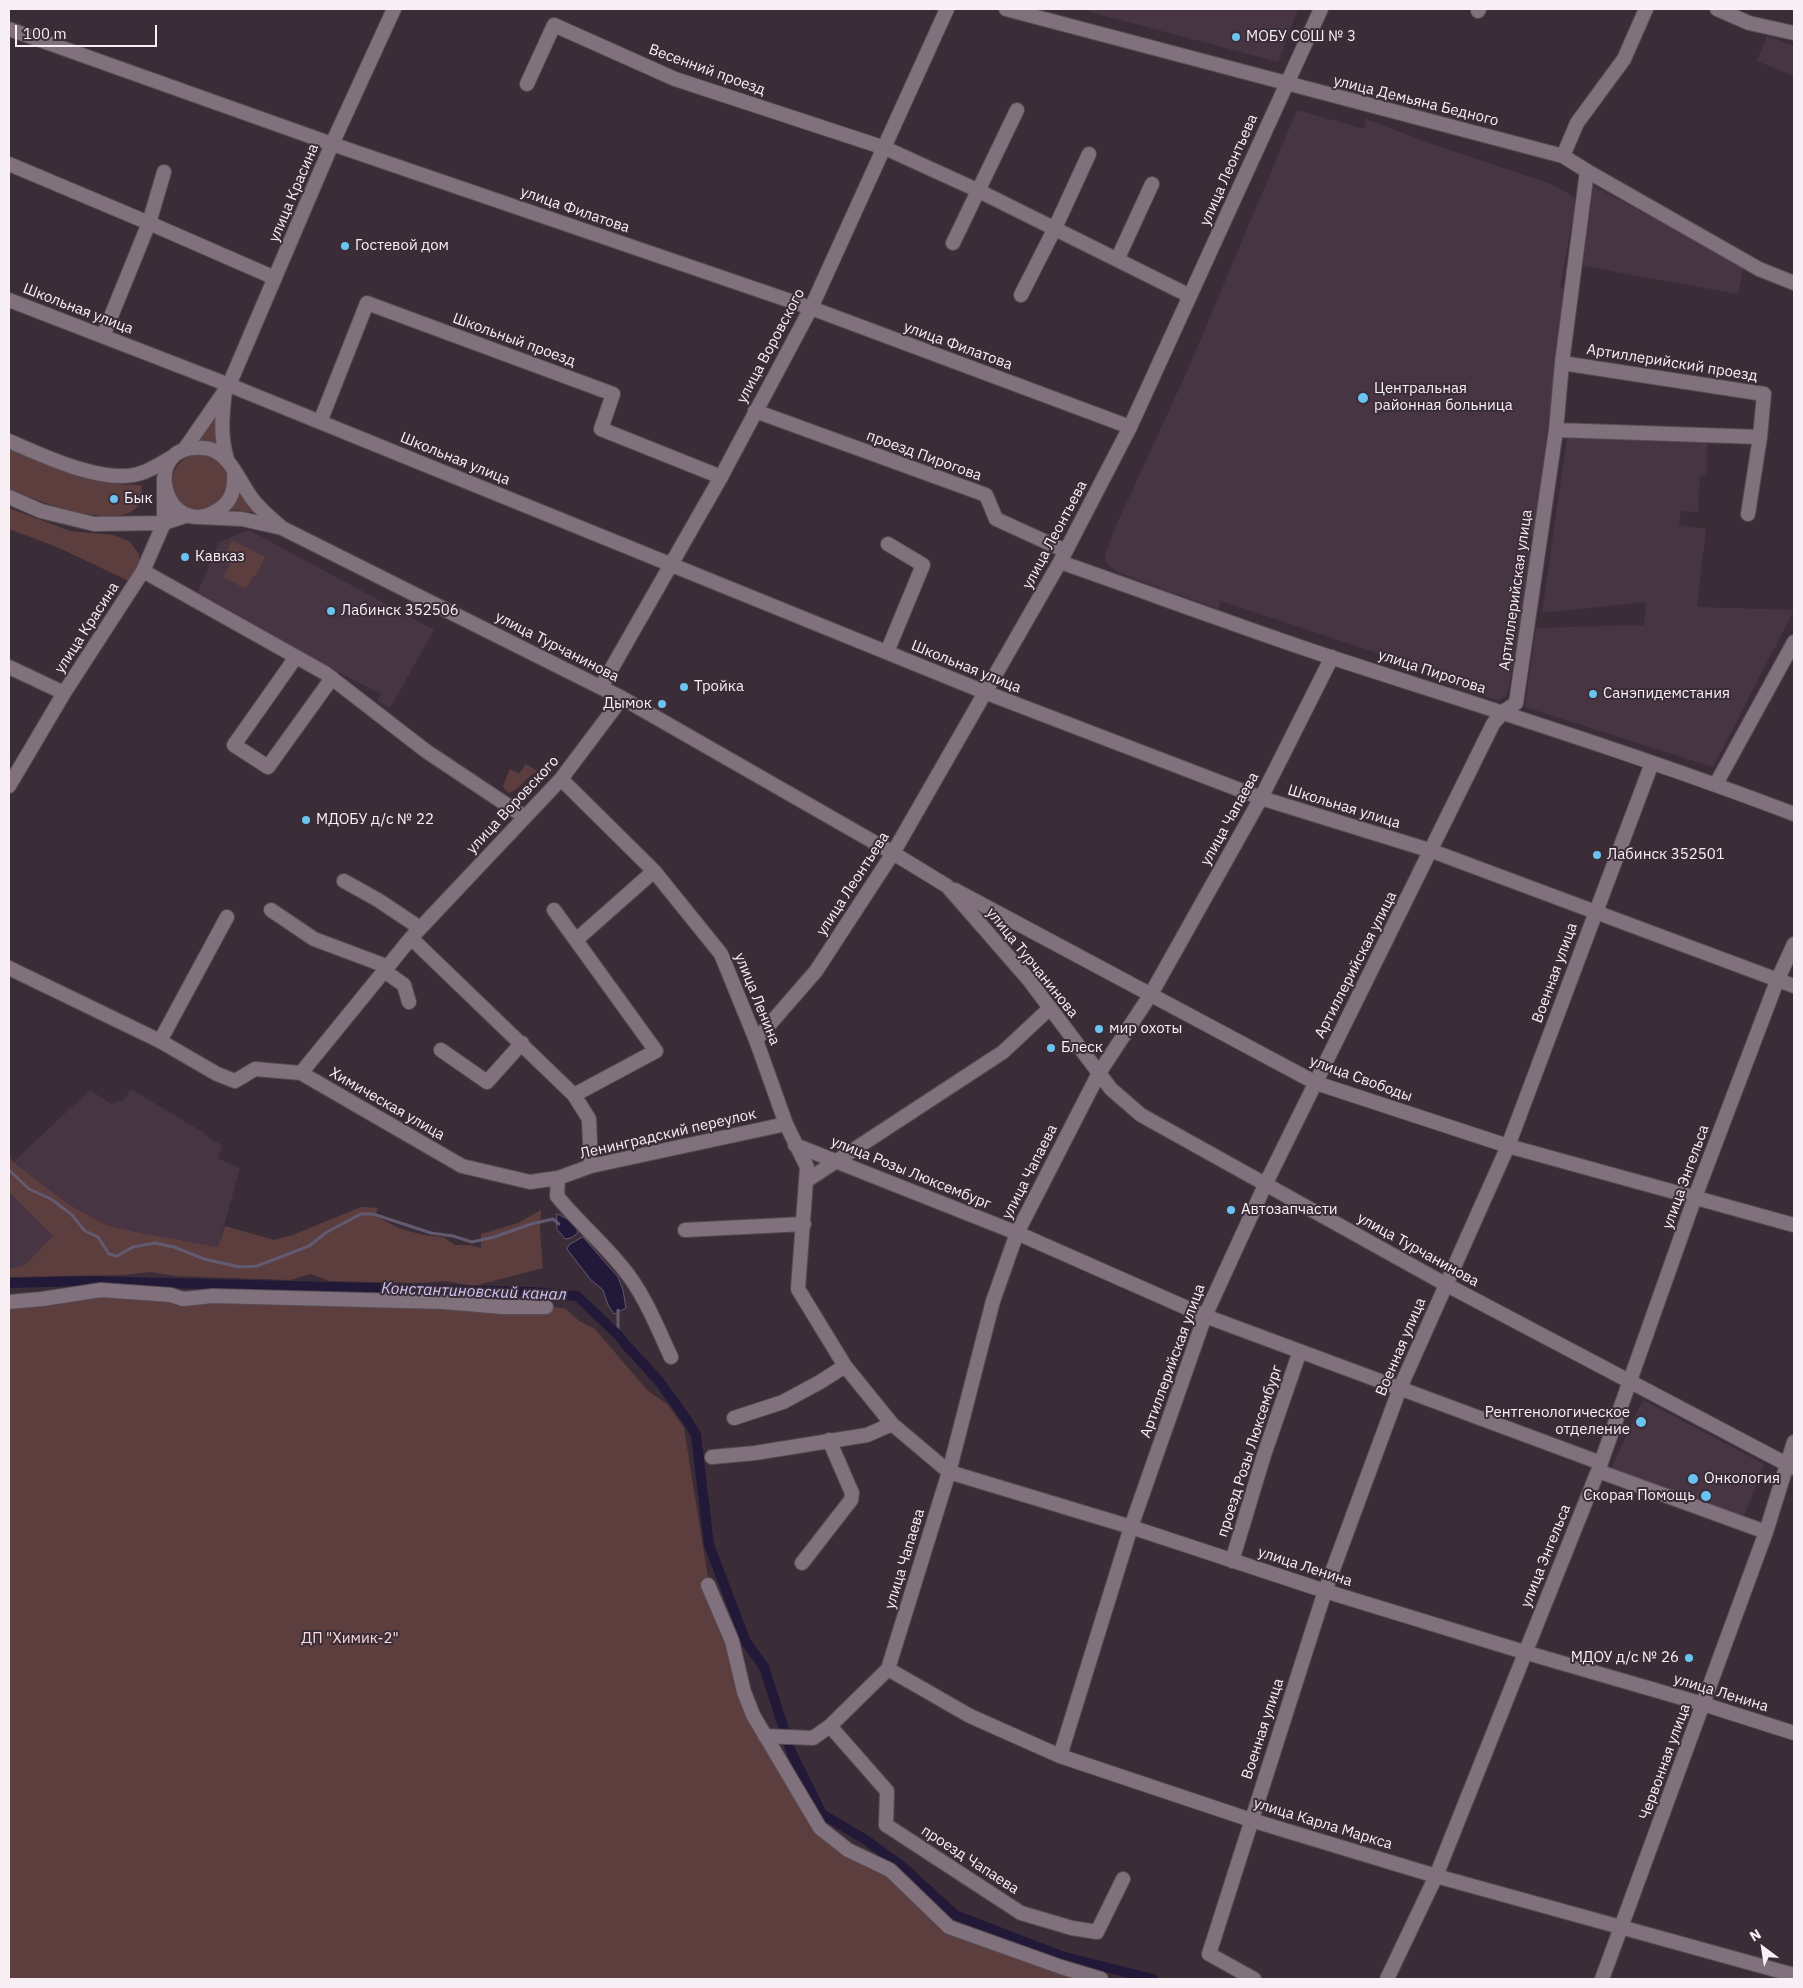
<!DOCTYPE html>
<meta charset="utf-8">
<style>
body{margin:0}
#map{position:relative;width:1803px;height:1988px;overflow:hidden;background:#3b2d37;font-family:"IBM Plex Sans",sans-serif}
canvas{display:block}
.frame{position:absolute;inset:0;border:10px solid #f9f0f6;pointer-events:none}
.north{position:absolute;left:1738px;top:1923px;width:50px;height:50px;-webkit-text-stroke:4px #3b2d37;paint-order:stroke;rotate:329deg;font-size:14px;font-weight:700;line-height:20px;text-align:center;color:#f9f0f6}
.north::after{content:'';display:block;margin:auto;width:18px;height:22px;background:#f9f0f6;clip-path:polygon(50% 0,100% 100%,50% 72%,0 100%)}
.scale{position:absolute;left:15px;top:25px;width:142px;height:22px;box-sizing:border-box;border:2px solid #f9f0f6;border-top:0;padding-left:6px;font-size:15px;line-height:18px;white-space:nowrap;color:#f9f0f6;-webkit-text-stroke:4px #3b2d37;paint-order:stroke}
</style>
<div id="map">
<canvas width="1803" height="1988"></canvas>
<div class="frame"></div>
<div class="north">N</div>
<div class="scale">100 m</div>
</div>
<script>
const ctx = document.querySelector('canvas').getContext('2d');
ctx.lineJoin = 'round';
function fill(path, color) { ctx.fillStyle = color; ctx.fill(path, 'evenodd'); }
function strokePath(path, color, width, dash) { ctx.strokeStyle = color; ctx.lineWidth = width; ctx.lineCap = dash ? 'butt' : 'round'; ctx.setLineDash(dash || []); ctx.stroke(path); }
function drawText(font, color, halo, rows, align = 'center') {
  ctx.font = font + ' "IBM Plex Sans",sans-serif'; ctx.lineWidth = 4; ctx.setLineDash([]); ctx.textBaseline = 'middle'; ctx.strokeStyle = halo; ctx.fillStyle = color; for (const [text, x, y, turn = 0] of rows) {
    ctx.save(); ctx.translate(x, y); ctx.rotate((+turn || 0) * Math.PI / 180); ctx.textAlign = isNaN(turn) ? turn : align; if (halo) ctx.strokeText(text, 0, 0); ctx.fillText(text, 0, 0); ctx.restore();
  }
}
fill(new Path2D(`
 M1079,9H1298L1278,62Z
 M1767,36L1794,46V76L1757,61Z
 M1297,110L1364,129L1366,119L1432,144L1551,184L1574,197L1575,206L1560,287L1565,291L1534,536L1528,538V543L1534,545L1508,691L1505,697L1498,701L1432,679V671L1221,601L1218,609L1117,572L1107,564L1105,556L1114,530L1189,367Z
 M1593,186L1744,266L1738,294L1583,266Z
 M1567,438L1707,440V475L1700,476L1698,512L1681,511L1679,525L1706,529L1697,607L1794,610L1713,767L1525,707L1536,628L1644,625L1646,602L1542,613Z
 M249,530L434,630L390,708L377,701L381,694L336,671L198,592L219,542Z
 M131,1089L204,1133L212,1140L222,1145L218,1159L240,1168L218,1247L141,1233L106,1225L70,1205L13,1162L90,1090L113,1105L118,1100L122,1102Z
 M9,1192L54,1236L25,1265L9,1269Z
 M1643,1400L1764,1464L1743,1519L1609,1473Z`), '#483544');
fill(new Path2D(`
 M214,416L218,449L194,443Z
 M9,449C51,467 94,486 141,485C141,488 142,493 142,497C132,540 32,499 9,489Z
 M172 482a28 28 0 1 1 56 0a28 28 0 1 1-56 0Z
 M240,492L257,513L229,509Z
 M9,508L70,531L113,535L129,541L139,554V565L129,581L57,547L9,529Z
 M232,540L265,557L255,577L253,576L246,589L223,577L230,565L222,561Z
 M526,764L537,771C527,777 520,788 510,793L506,791L503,786L510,769L519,774Z
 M9,1156L13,1162L70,1205L106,1225L141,1233L218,1247L225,1226L274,1240L293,1235L361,1207L378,1208L375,1216L401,1229L424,1235L443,1237L455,1245H470L481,1248V1234L518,1223L541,1210L540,1231L543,1268L474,1286L445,1281L416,1283L330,1281L310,1274L290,1280L176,1276L150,1272L124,1275L9,1277V1269L25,1265L53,1236L9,1192Z
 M144,1293L549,1306L566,1309L579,1321L595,1329L647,1390L668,1405L684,1428L709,1584L745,1691L821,1827L890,1868L950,1926L1108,1979H9V1300Z`), '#5d3e3f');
const water = new Path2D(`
 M557,1214C566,1218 576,1223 578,1233L571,1238L565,1239L557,1229Z
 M583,1237L618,1277L623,1290L626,1308L614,1314L608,1305L603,1290L590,1279L567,1249L569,1245Z`);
fill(water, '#221938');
strokePath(water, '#625a71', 1);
strokePath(new Path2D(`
 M9,1170L29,1189L51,1199L71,1214L85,1231L98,1237L109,1254L117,1256L133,1247L155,1243L174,1247L204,1259L240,1267L257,1266L309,1246L327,1232L361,1214H373L431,1233L453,1236L472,1242L494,1237L531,1224L553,1219L559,1224
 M618,1335V1310`), '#625a71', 3);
strokePath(new Path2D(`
 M9,1283L87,1281L532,1292L577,1296L618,1335L626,1345L659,1381L687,1420L696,1435L709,1545L746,1642L764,1667L792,1754L822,1814L866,1840L904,1868L955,1915L1061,1956L1153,1979`), '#221938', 10);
const minor = new Path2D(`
 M1006,9L1563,156L1587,171L1759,269L1794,283
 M1717,9L1749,23L1794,33
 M1478,11L1479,9
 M9,29L332,144L811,308L1130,427
 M527,84L554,25L675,79L885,148L977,190L1190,296
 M1563,156L1577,123L1624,59L1646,9
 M9,164L149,223L275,278
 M953,243L1017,110
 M1117,260L1152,184
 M1021,295L1055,228L1089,154
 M9,300L229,385L987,693L1261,798L1432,851L1794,986
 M103,336L149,223L164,172
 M225,391C222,415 220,436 227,459
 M755,411L986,495L996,519L1066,551
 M320,422L367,303L613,394L601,429L721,477
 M1556,430L1760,437L1764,394L1562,363
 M9,441C42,455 105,486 141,473C151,470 162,463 172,457
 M186,447L229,385L332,144L394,9
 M234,471C235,487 233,501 218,510C165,544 137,441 204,448C230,450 239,483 254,501C262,511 272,519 281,527
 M9,497L41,511L94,524L164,523L188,515
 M1748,514L1760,437
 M199,517L242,519L282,528L622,698L893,853L947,886L1029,980L1111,1089L1141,1115L1445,1284L1794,1468
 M1060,562C1146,592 1232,624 1318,653C1477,705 1637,754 1794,814
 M143,571L325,673L426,751L525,817
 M887,652L923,565L888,544
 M296,657L234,745L268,767L332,678
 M9,667L64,693
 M601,687L721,477L811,308L947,9
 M561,779L654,871L721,954L756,1040L786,1124L807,1167L798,1289L845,1366L892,1424L949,1472L1131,1527L1325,1591L1524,1652L1703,1704L1794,1733
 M1716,784L1794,642
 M9,786L64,693L143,571L164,523V478
 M344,881L378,900L420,928
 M955,890L1316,1083L1508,1146L1794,1225
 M271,910L314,939L386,966
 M554,910L656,1051L574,1095
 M411,938L574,1095L589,1119L591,1166
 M576,940L654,871
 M9,968L160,1041L217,1074L235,1081L255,1069L301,1073L462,1166L530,1182L558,1178L557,1196C577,1221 602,1242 622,1267C644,1293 657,1327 671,1357
 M383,970L404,985L409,1002
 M756,1040L816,971L893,853L1060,562L1130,427L1321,9
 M160,1041L227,917
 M441,1050L487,1082L522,1043
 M301,1073L411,938L561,779L622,698
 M795,1145L1017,1233L1205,1316L1601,1463
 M558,1178L591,1166L786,1124
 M806,1181L1003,1052L1050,1008
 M685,1230L804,1224
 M9,1302L42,1299L101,1290L171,1295L183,1299L213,1296L443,1302L503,1307H546
 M734,1418L783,1402L820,1382L845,1366
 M712,1457L755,1453L867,1435L892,1424
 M1598,1471L1766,1532
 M1232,1561L1264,1455L1300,1351
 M802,1563L851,1500L852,1493L829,1440
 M708,1585L732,1641L744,1692L753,1715L820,1828L848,1850L890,1870L949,1927L1061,1967L1101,1979
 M888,1669L970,1716L1060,1756L1251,1820L1436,1876L1794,1975
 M830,1726L887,1791L886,1825L1021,1913L1072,1928L1097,1932L1123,1879
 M765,1736L813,1738L830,1726L888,1669L949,1472L993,1301L1017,1233L1099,1073L1151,994L1261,798L1332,657
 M1060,1756L1131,1527L1205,1316L1266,1183L1493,724L1503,712L1516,703L1556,430L1562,363L1587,171
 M1254,1979L1209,1954L1325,1591L1400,1388L1508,1146L1652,763
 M1387,1979L1436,1876L1598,1471L1695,1197L1777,981L1794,944
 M1602,1979L1766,1532L1794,1442`);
strokePath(minor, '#564a53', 16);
strokePath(minor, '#80717c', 14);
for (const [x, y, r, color] of [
 [1236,37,5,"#6bc3f2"],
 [345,246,5,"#6bc3f2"],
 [1363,398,6,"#6bc3f2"],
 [114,499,5,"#6bc3f2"],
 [185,557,5,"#6bc3f2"],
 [331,611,5,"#6bc3f2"],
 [684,687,5,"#6bc3f2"],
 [1593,694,5,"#6bc3f2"],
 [662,704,5,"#6bc3f2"],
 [306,820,5,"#6bc3f2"],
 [1597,855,5,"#6bc3f2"],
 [1099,1029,5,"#6bc3f2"],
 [1051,1048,5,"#6bc3f2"],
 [1231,1210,5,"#6bc3f2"],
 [1641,1422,6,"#6bc3f2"],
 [1693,1479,6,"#6bc3f2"],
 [1706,1496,6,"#6bc3f2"],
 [1689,1658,5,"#6bc3f2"]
]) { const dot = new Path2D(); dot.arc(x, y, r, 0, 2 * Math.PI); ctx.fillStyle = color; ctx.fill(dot); strokePath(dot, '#3b2d37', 2); }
drawText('15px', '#f9f0f6', '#3b2d37', [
 ["МОБУ СОШ № 3",1246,37],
 ["Гостевой дом",355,246],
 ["Центральная",1374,389],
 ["районная больница",1374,406],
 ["Бык",124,499],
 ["Кавказ",195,557],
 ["Лабинск 352506",341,611],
 ["Тройка",694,687],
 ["Санэпидемстания",1603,694],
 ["Дымок",652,704,"right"],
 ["МДОБУ д/с № 22",316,820],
 ["Лабинск 352501",1607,855],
 ["мир охоты",1109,1029],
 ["Блеск",1061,1048],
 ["Автозапчасти",1241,1210],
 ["Рентгенологическое",1630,1413,"right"],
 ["отделение",1630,1430,"right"],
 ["Онкология",1704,1479],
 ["Скорая Помощь",1695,1496,"right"],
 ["МДОУ д/с № 26",1679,1658,"right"]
], 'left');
drawText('15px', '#f9f0f6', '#3b2d37', [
 ["Весенний проезд",707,70,20],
 ["улица Демьяна Бедного",1416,101,14],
 ["улица Леонтьева",1229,170,-66],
 ["улица Красина",294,193,-67],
 ["улица Филатова",575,210,19],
 ["Школьная улица",78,309,21],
 ["Школьный проезд",514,340,20],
 ["улица Воровского",771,346,-62],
 ["улица Филатова",958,346,20],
 ["Артиллерийский проезд",1672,363,9],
 ["проезд Пирогова",924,456,20],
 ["Школьная улица",455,459,22],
 ["улица Леонтьева",1055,535,-62],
 ["Артиллерийская улица",1516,590,-82],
 ["улица Красина",87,628,-57],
 ["улица Турчанинова",557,647,27],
 ["Школьная улица",966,667,22],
 ["улица Пирогова",1432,672,18],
 ["улица Воровского",513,805,-47],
 ["Школьная улица",1344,807,17],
 ["улица Чапаева",1230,819,-61],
 ["улица Леонтьева",853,884,-57],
 ["улица Турчанинова",1032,963,51],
 ["Артиллерийская улица",1356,965,-63],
 ["Военная улица",1555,973,-70],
 ["улица Ленина",757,999,68],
 ["улица Свободы",1361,1079,20],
 ["Химическая улица",387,1104,30],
 ["Ленинградский переулок",668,1134,-13],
 ["улица Чапаева",1030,1172,-63],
 ["улица Розы Люксембург",911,1173,22],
 ["улица Энгельса",1686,1177,-70],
 ["улица Турчанинова",1418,1250,29],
 ["Военная улица",1401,1347,-67],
 ["Артиллерийская улица",1173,1361,-70],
 ["проезд Розы Люксембург",1250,1451,-72],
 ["улица Энгельса",1546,1556,-68],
 ["улица Чапаева",905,1559,-73],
 ["улица Ленина",1305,1567,18],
 ["улица Ленина",1721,1693,17],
 ["Военная улица",1263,1729,-72],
 ["Червонная улица",1665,1762,-70],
 ["улица Карла Маркса",1323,1824,17],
 ["проезд Чапаева",970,1860,33]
]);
drawText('15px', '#fbdbdc', '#3b2d37', [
 ["ДП \"Химик-2\"",350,1639]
]);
drawText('italic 16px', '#d1c6f9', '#3b2d37', [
 ["Константиновский канал",474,1292,2]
]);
</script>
